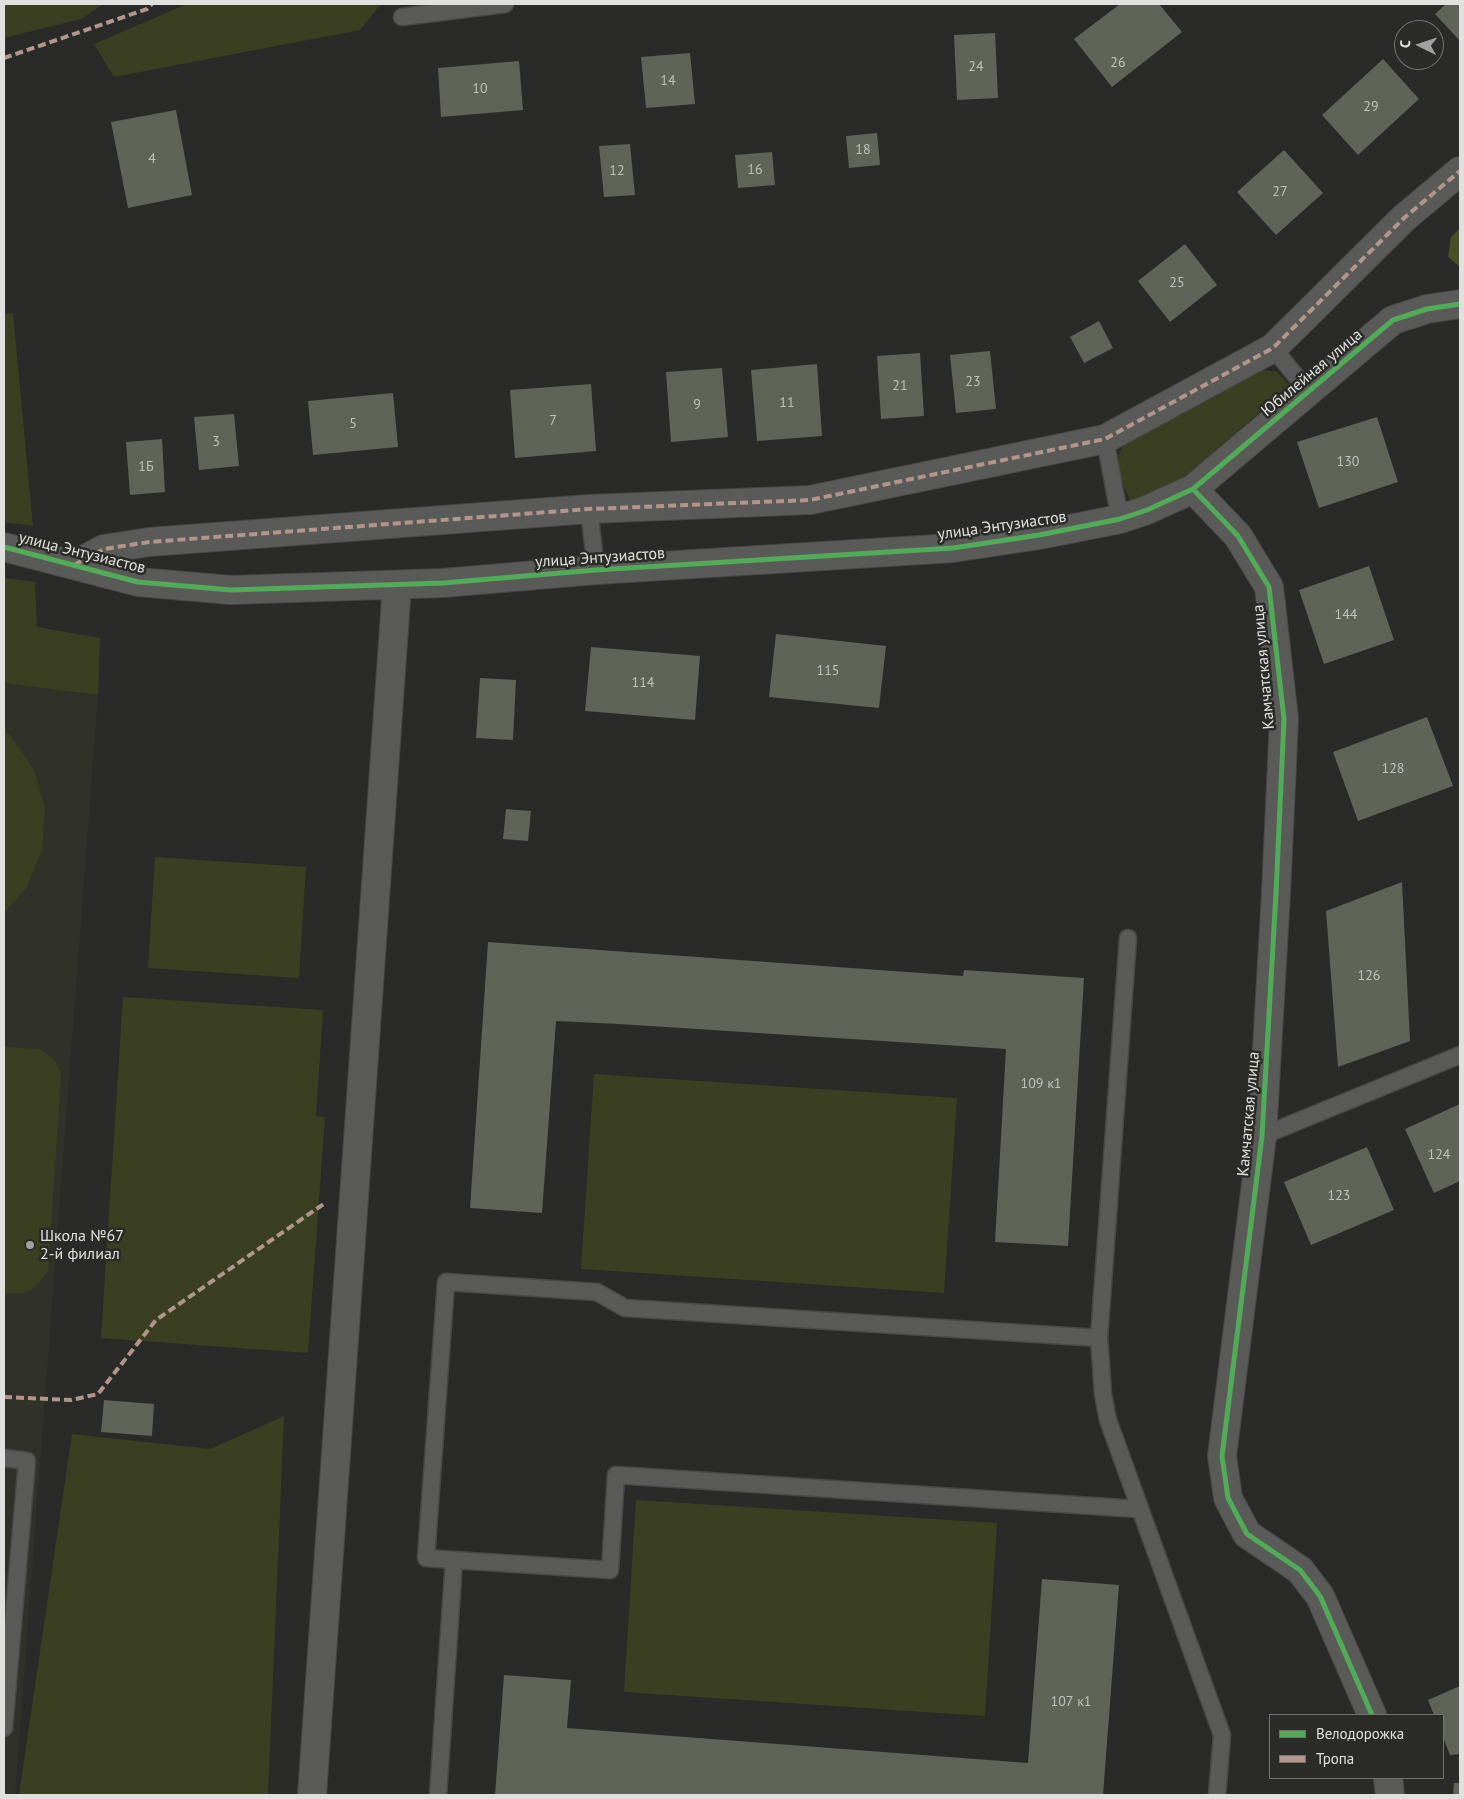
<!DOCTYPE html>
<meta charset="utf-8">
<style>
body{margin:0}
#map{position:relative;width:1464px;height:1799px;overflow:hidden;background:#2a2a29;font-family:"PT Sans",sans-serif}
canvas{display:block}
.frame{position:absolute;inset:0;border:5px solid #e0e0de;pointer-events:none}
.legend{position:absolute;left:1269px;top:1714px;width:175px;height:65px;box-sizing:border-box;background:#2b2b28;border:1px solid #737371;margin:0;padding:6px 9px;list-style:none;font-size:15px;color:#e0e0de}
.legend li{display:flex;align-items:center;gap:10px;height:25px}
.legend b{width:25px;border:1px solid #737371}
.north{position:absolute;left:1394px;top:20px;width:50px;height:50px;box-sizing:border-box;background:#2b2b28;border:1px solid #737371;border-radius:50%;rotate:274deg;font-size:14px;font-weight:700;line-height:20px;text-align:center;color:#e0e0de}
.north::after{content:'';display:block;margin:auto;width:18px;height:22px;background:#a0a09f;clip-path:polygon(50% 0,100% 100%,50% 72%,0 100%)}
</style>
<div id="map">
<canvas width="1464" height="1799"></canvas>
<div class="frame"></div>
<ul class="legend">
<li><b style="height:6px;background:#51ab58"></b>Велодорожка</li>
<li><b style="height:6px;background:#b2968c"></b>Тропа</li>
</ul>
<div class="north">С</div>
</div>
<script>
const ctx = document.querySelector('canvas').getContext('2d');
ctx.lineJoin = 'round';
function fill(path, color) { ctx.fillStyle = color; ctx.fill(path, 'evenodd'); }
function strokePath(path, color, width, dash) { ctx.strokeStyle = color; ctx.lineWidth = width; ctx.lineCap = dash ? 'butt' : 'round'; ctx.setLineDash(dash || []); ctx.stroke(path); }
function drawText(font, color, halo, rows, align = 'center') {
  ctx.font = font + ' "PT Sans",sans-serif'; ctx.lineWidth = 5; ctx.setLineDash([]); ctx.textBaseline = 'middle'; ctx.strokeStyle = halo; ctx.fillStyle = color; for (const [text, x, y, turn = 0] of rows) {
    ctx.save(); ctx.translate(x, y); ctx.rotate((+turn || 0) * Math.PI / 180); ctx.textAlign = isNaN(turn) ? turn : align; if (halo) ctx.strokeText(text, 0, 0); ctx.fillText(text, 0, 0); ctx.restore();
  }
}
fill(new Path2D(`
 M4,683L98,695L15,1795H4Z`), '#30322a');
fill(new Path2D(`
 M4,4H103L81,19L4,38Z
 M187,4H381L360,30L114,77L94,44Z
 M13,313L33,526L4,522V314Z
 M1263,370L1277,372L1290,386L1196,467L1163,492L1132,504C1119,474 1107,460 1134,433L1217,394L1247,372Z
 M4,578L35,582L37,627L100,638L98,695L4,683Z
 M4,731L11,736L34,770L45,809L42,850L26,888L4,913Z
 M155,857L306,867L299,978L148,968Z
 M123,997L323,1010L316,1116L325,1117L308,1353L101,1338Z
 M4,1047L39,1049L53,1058L61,1073L48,1271C33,1292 29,1295 4,1293Z
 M594,1074L957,1098L944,1293L581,1269Z
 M284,1416L268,1795H19L72,1434L210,1449Z
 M636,1500L997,1523L985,1716L624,1692Z`), '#3a3f21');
fill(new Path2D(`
 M1460,228V267L1448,257L1451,237Z`), '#484f26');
fill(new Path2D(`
 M1120,4H1159L1182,32L1112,87L1074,39Z
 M1446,4H1460V41L1435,14Z
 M995,33L998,98L957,100L954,35Z
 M690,53L695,104L646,108L641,57Z
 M1383,59L1419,99L1358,155L1322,115Z
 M519,61L523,110L441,117L438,68Z
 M176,110L192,195L128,208L111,122Z
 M877,133L880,165L849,168L846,136Z
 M630,144L635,195L604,197L599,146Z
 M1284,150L1323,193L1276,235L1237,192Z
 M772,152L775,185L738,188L735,155Z
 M1185,244L1217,285L1170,322L1138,281Z
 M1099,321L1113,348L1084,363L1070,337Z
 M990,351L996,409L956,413L950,355Z
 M920,353L924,416L881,419L877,356Z
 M817,364L822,436L757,441L751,370Z
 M722,368L728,437L671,442L666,372Z
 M591,384L596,451L515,458L510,390Z
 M393,393L398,447L313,455L308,401Z
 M234,414L239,466L199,470L194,417Z
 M1377,417L1398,482L1319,508L1297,442Z
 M162,439L165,492L130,495L126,442Z
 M1369,566L1394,640L1324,664L1299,590Z
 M776,634L886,646L879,708L769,697Z
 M591,647L700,656L695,720L585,711Z
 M480,678L516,680L513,740L476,738Z
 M1427,717L1453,786L1358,821L1333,752Z
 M506,809L531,811L528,841L503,839Z
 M1402,882L1410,1041L1338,1067L1326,911Z
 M488,942L963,976L964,970L1084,978L1068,1246L995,1242L1006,1049L619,1024L556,1021L542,1213L470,1208Z
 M1460,1104V1181L1434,1193L1405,1129Z
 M1367,1147L1394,1210L1311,1245L1284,1182Z
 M104,1400L154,1404L152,1436L101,1432Z
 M1042,1579L1119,1585L1103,1795H495L504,1675L571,1680L567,1728L1028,1763Z
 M1460,1686V1754L1450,1755L1443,1737V1715H1434L1428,1700Z
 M1454,1783H1460V1795H1453Z`), '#606358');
const service = new Path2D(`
 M402,17L505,4
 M1273,348L1309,392
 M1105,439L1120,519
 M589,509L596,570
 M1262,1136L1460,1055
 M1099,1338L1103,1394L1108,1420L1222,1735L1217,1795
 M4,1458L27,1461L4,1728
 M454,1560L610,1570L616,1475L1139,1509
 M438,1795L454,1560L426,1558L446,1282L597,1292L625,1308L1099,1338L1128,938`);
const minor = new Path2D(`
 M1193,489L1238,536L1269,587L1284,719L1276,893L1262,1136L1222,1456L1228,1498L1247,1534L1300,1570L1320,1596L1372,1715
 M4,547L138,582L231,590L443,583L596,570L953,548L1039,535L1120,519L1147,510L1193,489L1393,320L1427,309L1460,304
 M74,565L104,549L149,542L589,509L810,500L1105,439L1273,348L1404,218L1460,171
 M1388,1778L1390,1795
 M312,1795L397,585`);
strokePath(service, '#484847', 19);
strokePath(minor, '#484847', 30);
strokePath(service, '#5a5b59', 16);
strokePath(minor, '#5a5b59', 28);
strokePath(new Path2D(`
 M4,58L147,9L152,4
 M74,565L104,549L149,542L589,509L810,500L1105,439L1273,348L1404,218L1460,171
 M4,1397L71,1400L98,1394L156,1320L325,1203`), '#b2968c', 4, [8, 4]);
strokePath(new Path2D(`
 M1193,489L1238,536L1269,587L1284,719L1276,893L1262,1136L1222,1456L1228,1498L1247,1534L1300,1570L1320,1596L1372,1715
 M4,547L138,582L231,590L443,583L596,570L953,548L1039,535L1120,519L1147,510L1193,489L1393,320L1427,309L1460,304`), '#51ab58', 5);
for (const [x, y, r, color] of [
 [30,1245,5,"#a0a09f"]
]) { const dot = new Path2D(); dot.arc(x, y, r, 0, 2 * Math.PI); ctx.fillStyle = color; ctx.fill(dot); strokePath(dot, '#2b2b28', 2); }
drawText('14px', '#c0c1bc', null, [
 ["26",1118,63],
 ["24",976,67],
 ["14",668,81],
 ["10",480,89],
 ["29",1371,107],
 ["18",863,150],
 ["4",152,159],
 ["16",755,170],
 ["12",617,171],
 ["27",1280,192],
 ["25",1177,283],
 ["23",973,382],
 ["21",900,386],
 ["11",787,403],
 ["9",697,405],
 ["7",553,421],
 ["5",353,424],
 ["3",216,442],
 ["130",1348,462],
 ["1Б",146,467],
 ["144",1346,615],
 ["115",828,671],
 ["114",643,683],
 ["128",1393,769],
 ["126",1369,976],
 ["109 к1",1041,1084],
 ["124",1439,1155],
 ["123",1339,1196],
 ["107 к1",1071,1702]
]);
drawText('16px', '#e0e0de', '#2b2b28', [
 ["Юбилейная улица",1312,373,-40],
 ["улица Энтузиастов",1002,526,-8],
 ["улица Энтузиастов",82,553,14],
 ["улица Энтузиастов",600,558,-4],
 ["Камчатская улица",1264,667,-95],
 ["Камчатская улица",1249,1114,-85]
]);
drawText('16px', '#e0e0de', '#2b2b28', [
 ["Школа №67",40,1236],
 ["2-й филиал",40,1254]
], 'left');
</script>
